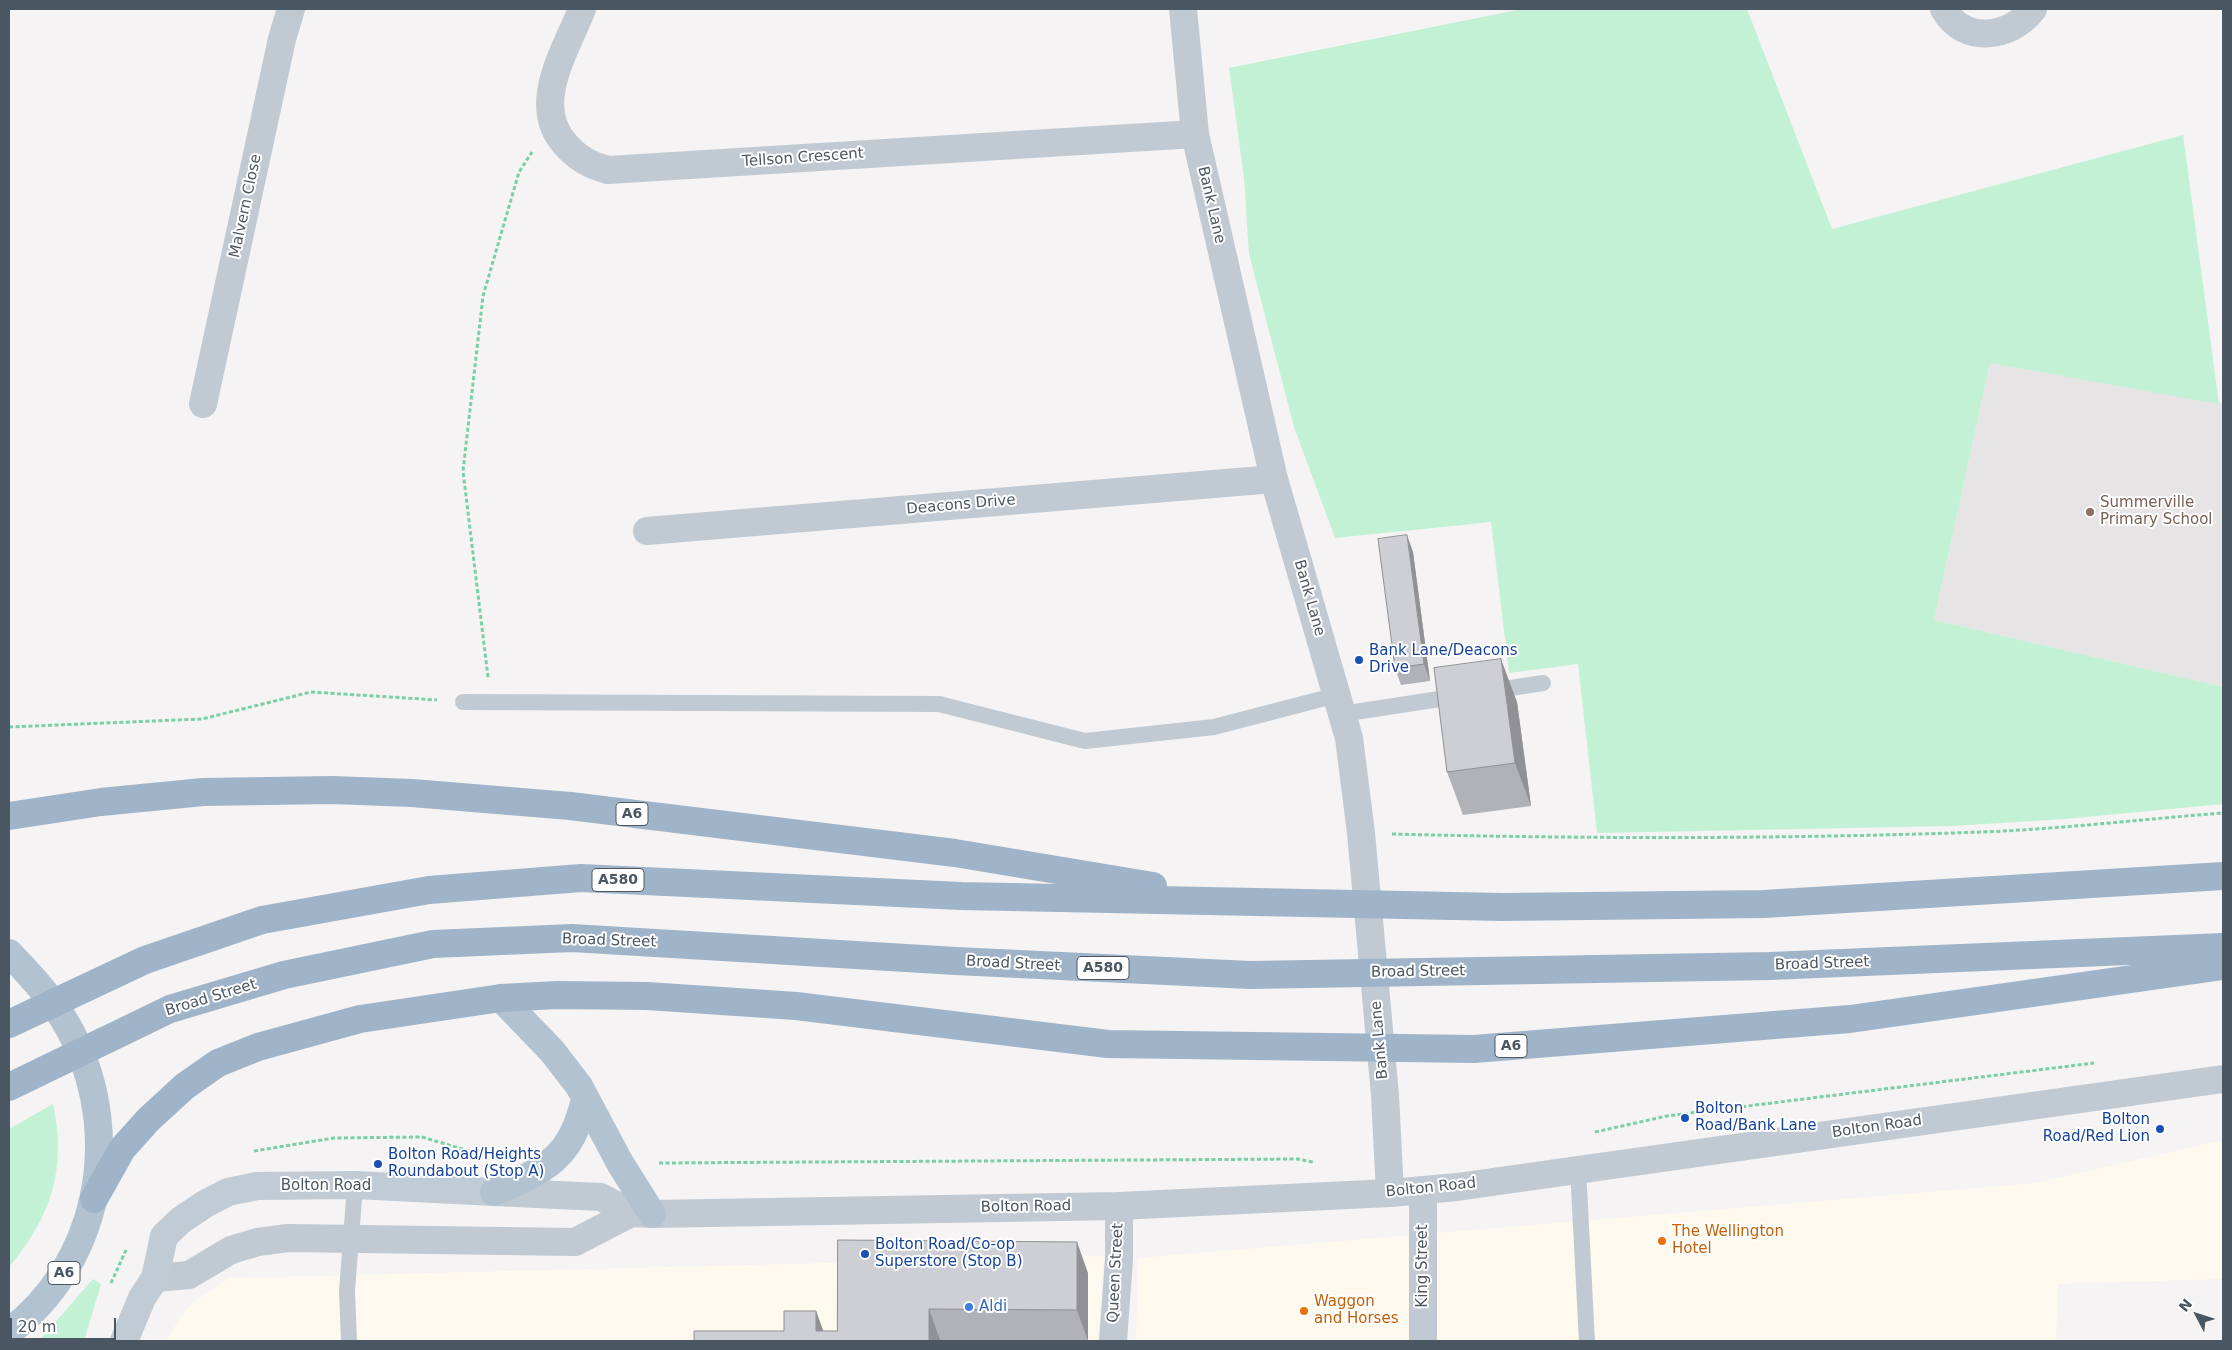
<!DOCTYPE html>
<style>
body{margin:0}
#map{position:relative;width:2232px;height:1350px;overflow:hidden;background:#f5f3f3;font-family:"DejaVu Sans",sans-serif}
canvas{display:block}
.frame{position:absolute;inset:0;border:10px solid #4a5661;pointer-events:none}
.north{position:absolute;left:2172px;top:1290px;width:50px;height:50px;-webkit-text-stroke:4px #fff;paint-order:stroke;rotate:310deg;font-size:14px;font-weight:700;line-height:20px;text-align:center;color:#4a5661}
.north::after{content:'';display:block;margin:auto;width:18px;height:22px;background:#4a5661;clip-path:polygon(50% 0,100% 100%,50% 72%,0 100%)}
.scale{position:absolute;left:10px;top:1318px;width:106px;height:22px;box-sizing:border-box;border:2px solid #4a5661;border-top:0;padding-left:6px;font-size:15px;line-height:18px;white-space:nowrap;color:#4a5661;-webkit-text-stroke:4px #fff;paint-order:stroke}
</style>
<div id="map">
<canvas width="2232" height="1350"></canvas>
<div class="frame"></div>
<div class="north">N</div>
<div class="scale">20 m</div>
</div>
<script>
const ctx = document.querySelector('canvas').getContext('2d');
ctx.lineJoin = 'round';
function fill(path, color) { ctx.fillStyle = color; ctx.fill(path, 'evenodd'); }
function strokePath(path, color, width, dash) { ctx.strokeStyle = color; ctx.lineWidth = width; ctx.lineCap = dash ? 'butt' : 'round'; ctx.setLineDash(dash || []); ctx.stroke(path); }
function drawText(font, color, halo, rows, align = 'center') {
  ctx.font = font + ' "DejaVu Sans",sans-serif'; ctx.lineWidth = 4; ctx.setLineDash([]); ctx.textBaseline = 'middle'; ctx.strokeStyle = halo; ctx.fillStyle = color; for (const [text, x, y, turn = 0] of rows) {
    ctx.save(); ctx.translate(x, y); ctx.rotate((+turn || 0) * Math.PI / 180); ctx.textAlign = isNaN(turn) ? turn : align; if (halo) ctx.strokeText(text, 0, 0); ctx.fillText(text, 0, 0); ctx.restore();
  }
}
fill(new Path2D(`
 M2223,1140V1279L2058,1284L2056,1341H1136L1138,1258L2035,1183Z
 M1104,1256L1098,1341H166L181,1316L195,1301L229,1278Z`), '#fdf9ef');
fill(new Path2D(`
 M1990,363L2223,404V687L1934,620Z`), '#e6e4e5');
fill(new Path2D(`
 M1522,9H1747L1832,229L2183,135L2219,404L1990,363L1934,620L2223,687V804L2065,819L1953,826L1597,833L1578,664L1509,673L1491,522L1335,538L1294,427L1249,254L1244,178L1229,68Z
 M53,1104C67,1169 51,1217 9,1267V1129Z
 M93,1279L101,1284L84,1341H39Z`), '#c3f1d5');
strokePath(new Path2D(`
 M488,677L463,471L483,296L519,172L532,152
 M9,727L202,719L311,692L437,700
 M1392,834C1589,839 1785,839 1982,832C2062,829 2143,819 2223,813
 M1595,1132L1667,1116L2094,1063
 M254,1151L334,1138L422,1137L489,1157
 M659,1163L1297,1159L1313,1162
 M111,1283L126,1250`), '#7ad0a6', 3, [4, 2.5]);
strokePath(new Path2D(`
 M1491,691L1543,683
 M463,702L939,704L1085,741L1214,727L1337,695
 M1342,714L1459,696
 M1578,1169L1587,1341
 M349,1341L347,1291L355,1185`), '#c1cad2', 16);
strokePath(new Path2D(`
 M582,9C566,50 529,106 566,145C578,159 591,166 608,170L1195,134
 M1183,9L1195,134L1274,479L1349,738L1361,833L1385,1095L1390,1193
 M1944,9C1964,45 2011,38 2033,9
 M203,404L282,39L291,9
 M647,531L1274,479
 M1113,1341L1119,1260V1206
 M1423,1341V1190`), '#c1cad2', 28);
strokePath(new Path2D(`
 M494,1192L601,1197L631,1213L652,1214L1119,1206L1390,1193L1457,1187L2223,1079
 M155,1278L189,1275L231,1250L258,1242L288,1238L575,1242L631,1213`), '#c1cad2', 28);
strokePath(new Path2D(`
 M124,1341L142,1298L155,1278L164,1236L181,1220L205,1204L228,1192L257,1186L355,1185L494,1192`), '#c1cbd6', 28);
strokePath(new Path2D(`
 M9,953C35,980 59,1006 75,1040C123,1140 98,1265 9,1332
 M501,998L552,1051L579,1086L620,1163L652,1214
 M494,1192C547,1169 571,1158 585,1099`), '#b3c2d1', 28);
strokePath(new Path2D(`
 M9,816L101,802L203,792L332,790L412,793L570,806L955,853L1153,886
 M9,1024L145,960L262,920L429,890L581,878L961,896L1502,907L1764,904L2223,876
 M9,1087L170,1009L284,975L433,944L572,938L956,961L1250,975L1770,966L2223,947
 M94,1199L122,1149L148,1120L185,1086L218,1063L258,1047L360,1019L501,998L557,995L647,996L796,1006L1108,1044L1474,1049L1850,1019L2223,966`), '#9fb4c9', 28);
fill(new Path2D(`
 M1413,552L1430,681L1401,685L1395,668Z
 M1517,702L1531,806L1463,815L1447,772Z
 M838,1240L1088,1273V1341L940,1340L784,1331L816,1311L823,1331H837Z`), '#b0b2b7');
fill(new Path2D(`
 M1407,535L1413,552L1430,681L1424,664Z
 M1501,659L1517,702L1531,806L1515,763Z
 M1077,1242L1088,1273V1341L1077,1310Z
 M929,1309L940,1340V1341H929Z
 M816,1311L827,1341L816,1331Z`), '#909195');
const building = new Path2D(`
 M1407,535L1424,664L1395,668L1378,539Z
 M1501,659L1515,763L1447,772L1434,668Z
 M838,1240L1077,1242V1310L929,1309V1341H694V1331H784V1311H816V1331H837Z`);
fill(building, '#cdcfd5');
strokePath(building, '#909195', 1);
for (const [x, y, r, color] of [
 [2090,512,5,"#8d6e63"],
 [1359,660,5,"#1a4fb4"],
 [1685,1118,5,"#1a4fb4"],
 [2160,1129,5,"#1a4fb4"],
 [378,1164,5,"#1a4fb4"],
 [1662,1241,5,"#e8710a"],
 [865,1254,5,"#1a4fb4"],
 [969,1307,5,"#3f7fe0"],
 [1304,1311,5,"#e8710a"]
]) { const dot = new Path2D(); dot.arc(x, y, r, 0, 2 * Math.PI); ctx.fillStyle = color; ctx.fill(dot); strokePath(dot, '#fff', 2); }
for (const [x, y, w] of [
 [632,814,32],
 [618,880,52],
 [1103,968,52],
 [1511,1046,32],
 [64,1273,32]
]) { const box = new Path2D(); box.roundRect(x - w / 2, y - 11.5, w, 23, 4); ctx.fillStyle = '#fff'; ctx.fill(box); strokePath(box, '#4a5661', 1); }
drawText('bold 14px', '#4a5661', null, [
 ["A6",632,814],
 ["A580",618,880],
 ["A580",1103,968],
 ["A6",1511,1046],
 ["A6",64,1273]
]);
drawText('15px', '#4a5661', '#fff', [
 ["Tellson Crescent",803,158,-4],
 ["Bank Lane",1211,205,77],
 ["Malvern Close",246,206,-78],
 ["Deacons Drive",961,505,-5],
 ["Bank Lane",1309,598,74],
 ["Broad Street",609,941,2],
 ["Broad Street",1013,964,3],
 ["Broad Street",1822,964,-2],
 ["Broad Street",1418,972,-1],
 ["Broad Street",211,998,-17],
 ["Bank Lane",1380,1040,-95],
 ["Bolton Road",1877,1127,-8],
 ["Bolton Road",326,1186],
 ["Bolton Road",1431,1188,-6],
 ["Bolton Road",1026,1207,-1],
 ["King Street",1423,1266,-90],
 ["Queen Street",1116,1273,-87]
]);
drawText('15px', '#785e54', '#fff', [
 ["Summerville",2100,503],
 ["Primary School",2100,520]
], 'left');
drawText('15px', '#164399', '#fff', [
 ["Bank Lane/Deacons",1369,651],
 ["Drive",1369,668],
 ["Bolton",1695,1109],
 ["Road/Bank Lane",1695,1126],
 ["Bolton",2150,1120,"right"],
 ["Road/Red Lion",2150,1137,"right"],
 ["Bolton Road/Heights",388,1155],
 ["Roundabout (Stop A)",388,1172],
 ["Bolton Road/Co-op",875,1245],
 ["Superstore (Stop B)",875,1262]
], 'left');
drawText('15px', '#c56008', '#fff', [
 ["The Wellington",1672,1232],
 ["Hotel",1672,1249],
 ["Waggon",1314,1302],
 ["and Horses",1314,1319]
], 'left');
drawText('15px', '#366cbe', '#fff', [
 ["Aldi",979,1307]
], 'left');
</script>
